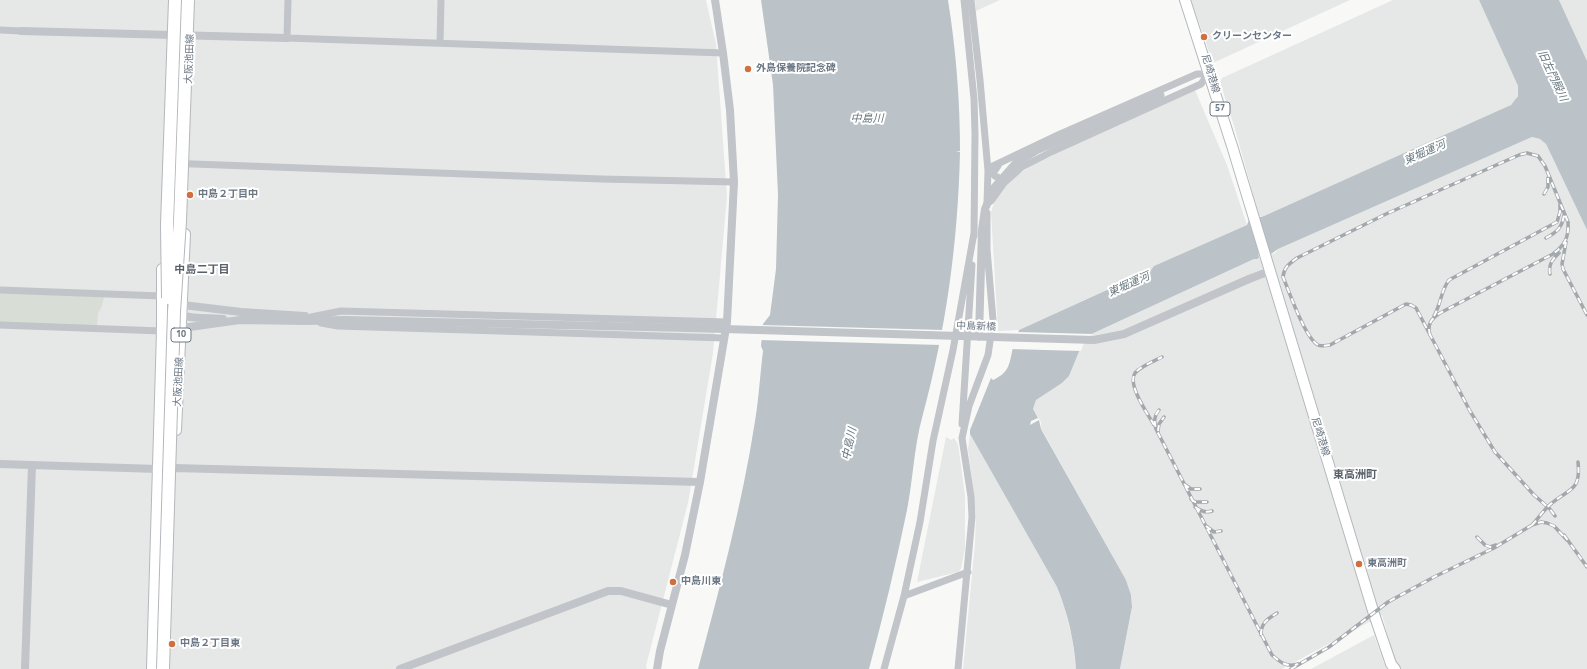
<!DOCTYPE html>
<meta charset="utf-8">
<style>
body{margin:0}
canvas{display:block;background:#f8f9f7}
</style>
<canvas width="1587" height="669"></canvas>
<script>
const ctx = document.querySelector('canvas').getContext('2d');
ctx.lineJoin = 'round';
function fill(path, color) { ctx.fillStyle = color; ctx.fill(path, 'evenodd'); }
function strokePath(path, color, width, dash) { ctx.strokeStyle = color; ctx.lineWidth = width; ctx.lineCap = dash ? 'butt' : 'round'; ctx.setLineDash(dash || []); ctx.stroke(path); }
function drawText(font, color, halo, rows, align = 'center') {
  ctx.font = font + ' "Titillium Web","Noto Sans JP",sans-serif'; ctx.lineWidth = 4; ctx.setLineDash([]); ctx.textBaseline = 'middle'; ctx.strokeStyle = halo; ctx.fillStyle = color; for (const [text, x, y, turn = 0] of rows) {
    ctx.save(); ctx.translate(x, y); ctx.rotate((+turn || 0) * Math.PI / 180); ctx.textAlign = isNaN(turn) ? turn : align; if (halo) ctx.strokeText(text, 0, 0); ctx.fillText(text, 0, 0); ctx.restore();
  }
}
fill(new Path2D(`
 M0,0H706L716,44L727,197L713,353L688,503L646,666L647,669H0Z
 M975,0H1000L976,11Z
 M1191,0H1350L1213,63Z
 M1393,0H1479L1518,86L1519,92L1515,101L1507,108L1264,216H1259L1235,129L1220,82L1222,78Z
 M1559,0H1587V61Z
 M1195,90L1227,165L1247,225L1154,266L1151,270L1019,330L998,331L991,212L997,194L1014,177L1039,161Z
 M1532,137L1540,139L1546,144L1587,230V669H1401L1396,664L1382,615L1282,669H1120L1132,608L1131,595L1126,580L1041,428V422L1033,409L1036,400L1062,383L1069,376L1085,337L1254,259H1257L1275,253L1278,249Z
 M970,434L1057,587L1064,606L1072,637L1076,669H963L975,543L976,515L968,449Z
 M946,437L951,440L954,438L958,444L965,495V549L961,569L958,572L917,582Z
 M1374,635L1386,669H1311Z`), '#e6e8e7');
fill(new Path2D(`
 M0,293L104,297L102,306L98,313L97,326L0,323Z`), '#d8ddd6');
fill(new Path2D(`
 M761,0H948C956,50 960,101 960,151L956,152H960C958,243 946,330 922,418C914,447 913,480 907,510C896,564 883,617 869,669H698C720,587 742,505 755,421C759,398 760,374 763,351L761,346L763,324L770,315L776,269L778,195L773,85Z
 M1479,0H1559L1587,61V230L1546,144L1540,139L1532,137L1278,249L1271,254L1268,247L1258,250L1259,258L1257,259H1254L1085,337L1069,376L1062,383L1036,400L1033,409L1038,418L1031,421L1030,425L1039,420L1041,429L1126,580L1131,595L1132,607L1120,669H1076C1074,640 1068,614 1057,587L970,434V430L991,378L993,380C1008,373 1009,366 1012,352C1013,344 1017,337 1019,330L1151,270L1154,266L1247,225L1249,220L1264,216L1511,105L1518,96V86Z`), '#bbc3c8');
fill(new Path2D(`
 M761,325L944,330L941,345L760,340Z
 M1016,332L1093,334L1085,340L1081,351L1010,349Z`), '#f8f9f7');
const primary = new Path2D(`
 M1185,0L1233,149L1374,614L1391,664L1395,669
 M176,430L185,234
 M152,669L162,331V269`);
const motorway = new Path2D(`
 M180,36L182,0`);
strokePath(primary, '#b4b8bc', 12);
strokePath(motorway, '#b4b7bb', 14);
strokePath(new Path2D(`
 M288,0L287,38L723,53
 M964,0L974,99L975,134L974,236
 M971,0L980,80L988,171L987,203
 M0,30L21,31
 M440,43L441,0
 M1113,117L1161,95
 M166,163L601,179L734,182
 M998,166L993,173L995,176L1001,179L1006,177
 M988,171L993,166L1058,135L1197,74H1208
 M991,201L1004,183L1022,167L1051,152L1201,84L1208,74
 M0,290L162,296L165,297
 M311,317L341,311L727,322
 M321,323L338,326L724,338
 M0,325L162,331
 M962,424L972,265
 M904,596L968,572
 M884,669L904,596L920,522L933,441L953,350L974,233
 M958,669L972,517L971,497L962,438L969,406L988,355L991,335L993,320L987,249V213`), '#c1c4c8', 7);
strokePath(new Path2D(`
 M21,31L287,38
 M1249,279L1270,271
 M163,299C171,322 203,317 223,319
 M183,305L241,312L305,316
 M175,329L240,320L306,321L345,320L690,328
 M0,464L158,469L174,468L700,482
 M25,669L32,465
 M400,669L608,591H621L672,605
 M657,669L660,651L685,555L700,482L727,322L734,182L730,110L723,53L715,0`), '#c1c4c8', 8);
strokePath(primary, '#fff', 10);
strokePath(motorway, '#fff', 12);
const rail = new Path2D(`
 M1544,194L1548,187V178
 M1546,238C1557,232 1562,228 1564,215
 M1566,242L1562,264L1563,269L1587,315
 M1550,274C1548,264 1553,259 1559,253
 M1434,316C1441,304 1441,290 1449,280L1557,222L1560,212V204
 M1430,335C1427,324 1431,319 1440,313L1553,254C1565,245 1569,237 1568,222L1545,166L1538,156L1527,153L1519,155L1386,214L1297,258C1289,264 1284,267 1283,277C1289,291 1305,338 1318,345C1322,347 1326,345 1330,345L1406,304L1411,305L1416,308L1470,411L1495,452L1534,495L1550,509L1555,516
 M1159,410C1154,416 1154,421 1156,429L1272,655C1280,662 1287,668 1298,664
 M1154,425C1148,414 1127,385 1135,373C1141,366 1154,361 1162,357
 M1158,431L1159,424L1164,417
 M1184,484L1191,489H1200
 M1191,499L1195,502H1207
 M1195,507C1201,511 1205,513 1212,511
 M1532,525C1539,518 1544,509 1552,503C1570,488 1581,491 1578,462
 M1206,526L1214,532L1221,531
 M1564,535L1587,567
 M1477,537L1485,545L1490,547L1496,545
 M1261,635C1261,622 1268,619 1277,613
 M1291,669L1329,647L1388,602L1434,577L1494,548L1532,525L1541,522L1547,523L1554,526L1567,540`);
strokePath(rail, '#a3a8ad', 3.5);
strokePath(rail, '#fff', 2, [6]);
const motorwayBridge = new Path2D(`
 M168,298L167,225L175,0
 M163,669L174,312L180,221L188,0`);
strokePath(motorwayBridge, '#b4b7bb', 14, []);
strokePath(new Path2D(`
 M690,328L1094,340L1124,334L1249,279
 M979,337L982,230L985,209L994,188L1016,163L1037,150L1113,117`), '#c1c4c8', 8);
strokePath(motorwayBridge, '#fff', 12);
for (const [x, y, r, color] of [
 [1204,37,4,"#d07040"],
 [748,69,4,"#d07040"],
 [190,195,4,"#d07040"],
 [1359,564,4,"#d07040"],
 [673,582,4,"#d07040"],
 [172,644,4,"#d07040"]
]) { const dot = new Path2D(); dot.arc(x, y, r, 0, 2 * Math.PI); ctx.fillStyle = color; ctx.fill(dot); strokePath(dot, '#fff', 1.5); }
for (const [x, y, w] of [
 [1220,109,20],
 [181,335,20]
]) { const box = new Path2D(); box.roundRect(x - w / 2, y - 7, w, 14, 3); ctx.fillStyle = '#fff'; ctx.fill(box); strokePath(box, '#6b7784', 1); }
drawText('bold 9px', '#6b7784', null, [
 ["57",1220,109],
 ["10",181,335]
]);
drawText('bold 10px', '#6b7784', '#fff', [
 ["クリーンセンター",1212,37],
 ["外島保養院記念碑",756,69],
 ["中島２丁目中",198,195],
 ["東高洲町",1367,564],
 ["中島川東",681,582],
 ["中島２丁目東",180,644]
], 'left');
drawText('10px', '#6b7784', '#fff', [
 ["大阪池田線",190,59,-88],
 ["尼崎港線",1210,74,73],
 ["中島新橋",976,327,2],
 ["大阪池田線",179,382,-87],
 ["尼崎港線",1320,437,73]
]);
drawText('italic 11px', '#67777f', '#fff', [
 ["旧左門殿川",1552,76,65],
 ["中島川",867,119],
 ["東堀運河",1425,153,-24],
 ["東堀運河",1129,285,-24],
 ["中島川",850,444,-78]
]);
drawText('bold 11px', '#58606a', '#fff', [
 ["中島二丁目",202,270],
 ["東高洲町",1355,475]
]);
</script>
